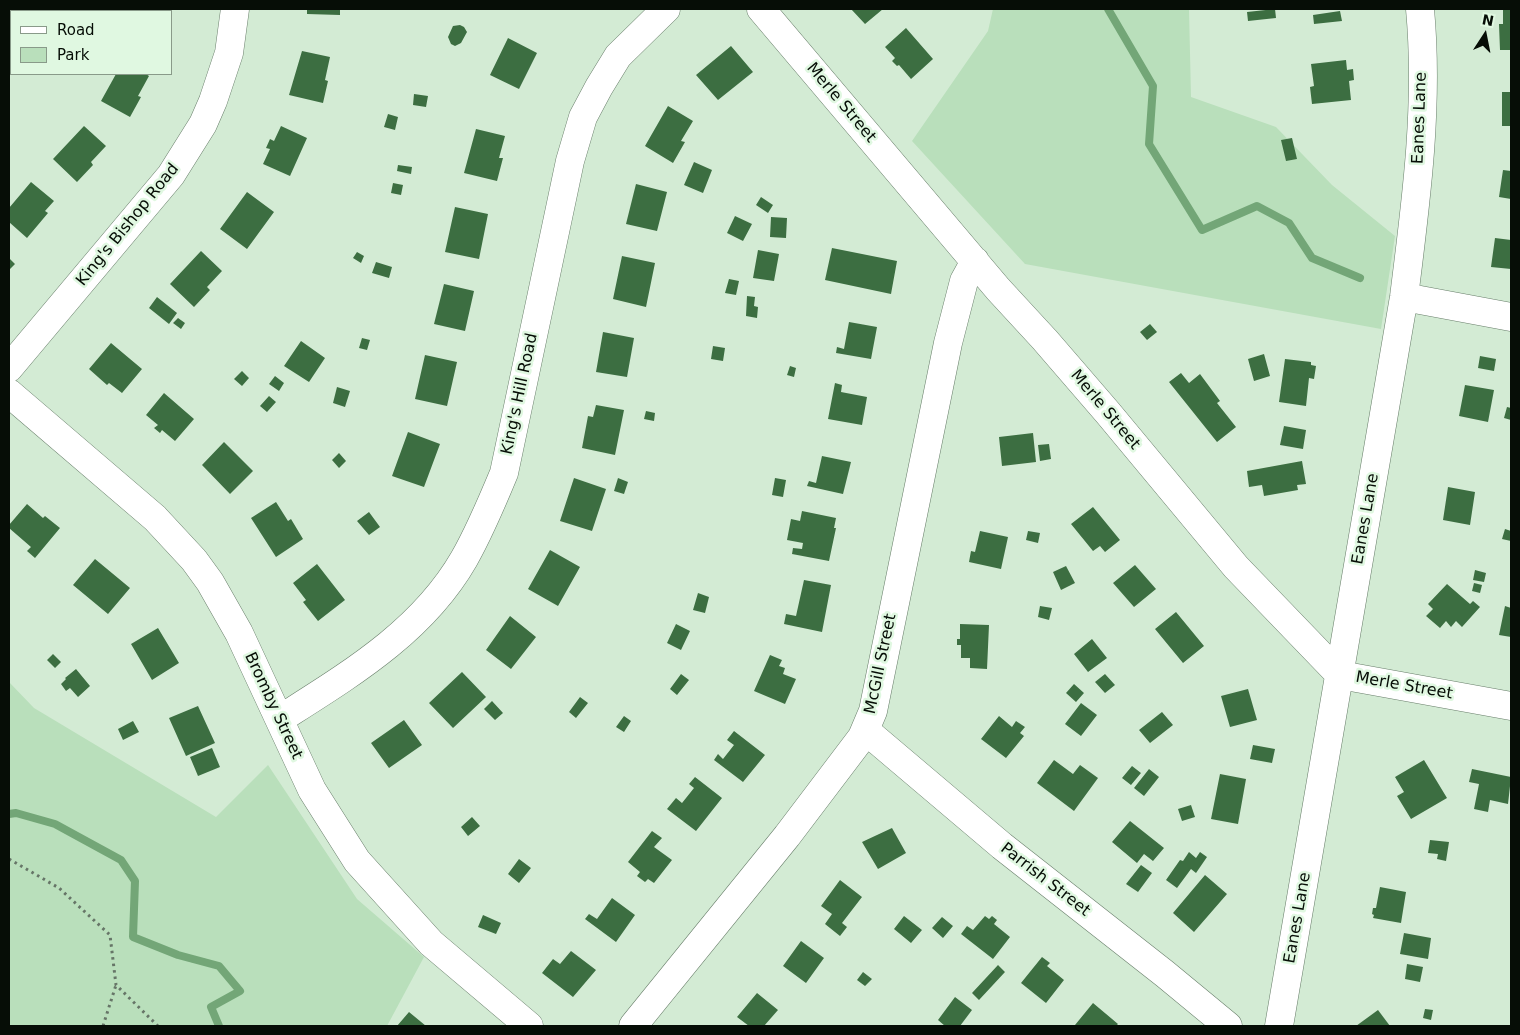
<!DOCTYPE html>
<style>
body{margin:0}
#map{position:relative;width:1520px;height:1035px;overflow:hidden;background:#d3ebd4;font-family:"DejaVu Sans",sans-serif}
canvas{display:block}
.frame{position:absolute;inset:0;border:10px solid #060d06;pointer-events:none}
.legend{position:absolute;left:10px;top:10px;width:162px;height:65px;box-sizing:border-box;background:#e0f8e1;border:1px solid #899a89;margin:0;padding:6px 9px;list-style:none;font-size:15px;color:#060d06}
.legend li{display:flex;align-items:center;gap:10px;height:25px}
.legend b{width:25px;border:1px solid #899a89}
.north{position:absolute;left:1460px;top:10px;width:50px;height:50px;-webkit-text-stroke:4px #e0f8e1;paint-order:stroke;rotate:11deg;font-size:14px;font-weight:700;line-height:20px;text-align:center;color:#060d06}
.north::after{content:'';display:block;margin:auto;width:18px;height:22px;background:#060d06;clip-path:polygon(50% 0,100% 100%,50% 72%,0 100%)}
</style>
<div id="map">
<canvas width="1520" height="1035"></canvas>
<div class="frame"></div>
<ul class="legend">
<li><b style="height:6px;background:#fff"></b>Road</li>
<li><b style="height:14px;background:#b9dfbb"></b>Park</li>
</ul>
<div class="north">N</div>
</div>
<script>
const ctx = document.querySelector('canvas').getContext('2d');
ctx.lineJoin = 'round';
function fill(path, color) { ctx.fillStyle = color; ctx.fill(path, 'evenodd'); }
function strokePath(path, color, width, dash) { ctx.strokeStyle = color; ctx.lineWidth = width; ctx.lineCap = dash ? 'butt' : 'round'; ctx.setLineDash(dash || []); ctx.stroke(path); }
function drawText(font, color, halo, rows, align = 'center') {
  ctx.font = font + ' "DejaVu Sans",sans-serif'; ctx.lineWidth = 5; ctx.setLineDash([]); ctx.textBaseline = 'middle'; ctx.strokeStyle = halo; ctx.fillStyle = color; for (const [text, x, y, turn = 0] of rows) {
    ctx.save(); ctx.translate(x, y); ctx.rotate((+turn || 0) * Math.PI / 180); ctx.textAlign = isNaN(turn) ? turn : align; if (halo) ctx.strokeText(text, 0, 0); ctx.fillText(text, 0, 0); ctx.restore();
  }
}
fill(new Path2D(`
 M993,9H1189L1191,97L1276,127L1332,185L1395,236L1381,329L1025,264L912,141L988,31Z
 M9,682L34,708L216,817L268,765L357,899L424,957L387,1026H9Z`), '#b9dfbb');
strokePath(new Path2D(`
 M1108,9L1153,86L1149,144L1202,230L1257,206L1289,223L1312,258L1360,278
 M9,814L16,813L55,824L121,860L135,881L133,937L178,955L219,966L240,991L211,1007L219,1026`), '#73a677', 8);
fill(new Path2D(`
 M134,9H164V11H134Z
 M307,9H340V15L307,14Z
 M851,9H883L865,24Z
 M1275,9L1276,18L1248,21L1247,12Z
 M1503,10H1511V50H1500L1499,24H1503Z
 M1340,11L1342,21L1314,24L1313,15Z
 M460,25L464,27L467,32L461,43L455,46L451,44L448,37L453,26Z
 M906,28L933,59L911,79L899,65L897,66L892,61L895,58L885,47Z
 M508,38L537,53L519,89L490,75Z
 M731,46L753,72L718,100L696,75Z
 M302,51L330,57L325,80L328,81L323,103L289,95Z
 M1346,60L1347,70L1353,69L1354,80L1349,81L1351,100L1312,104L1310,87L1314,86L1311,64Z
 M116,74H146L149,76L138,96L141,97L130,117L101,101Z
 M1502,92H1511V126H1502Z
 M414,94L428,96L426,107L413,105Z
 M668,106L693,121L681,141L685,142L673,163L645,146Z
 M388,114L398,117L395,130L384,127Z
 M84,126L106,146L91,162L93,165L77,182L53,159Z
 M281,126L307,138L290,176L263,164L270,149L266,148L270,139L274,141Z
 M476,129L505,136L499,158H503L497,181L464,173Z
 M1292,138L1297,159L1286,161L1281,140Z
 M694,162L712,170L703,193L684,185Z
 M398,165L412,167L411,174L397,171Z
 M1503,170L1511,171V199L1499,197Z
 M31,182L54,201L45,211L48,213L27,238L9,222V208Z
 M393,183L403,185L401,195L391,193Z
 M636,184L667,192L657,231L626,224Z
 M247,192L274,212L247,249L220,229Z
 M761,197L773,205L768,213L756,205Z
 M455,207L488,214L479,259L445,252Z
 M735,216L752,224L743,241L727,233Z
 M771,217L787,218L786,238L770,237Z
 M1495,238L1511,240V269L1491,267Z
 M832,248L897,261L891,294L825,280Z
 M758,250L779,254L774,281L753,278Z
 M201,251L222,271L207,287L210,290L194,307L170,284Z
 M357,252L364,256L361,263L353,258Z
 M622,256L655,263L646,307L613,299Z
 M9,258L15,264L9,270Z
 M376,262L392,267L389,278L372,273Z
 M729,279L739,281L736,295L725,293Z
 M444,284L474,291L465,331L434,324Z
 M747,296L755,297L754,306L758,307L757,318L746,316Z
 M157,297L177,313L169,324L149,308Z
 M178,318L185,323L181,329L173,323Z
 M849,322L877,327L871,359L836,353L837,347L844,349Z
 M1150,324L1157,332L1147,340L1140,332Z
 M603,332L634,338L627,377L596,372Z
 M362,338L370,340L367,350L359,348Z
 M301,341L325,358L309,382L284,366Z
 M111,343L142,369L122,393L109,383L107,385L89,369Z
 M713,346L725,348L723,361L711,359Z
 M1264,354L1270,376L1254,381L1248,359Z
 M425,355L457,362L447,406L415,399Z
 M1480,356L1496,359L1494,371L1478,368Z
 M1285,359L1311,362V365L1316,366L1314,379L1309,378L1306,406L1279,402Z
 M790,366L796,368L794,377L787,375Z
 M242,371L249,378L242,386L234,379Z
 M1181,373L1189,383L1200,374L1220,401L1217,403L1236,427L1217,442L1169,382Z
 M275,376L284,383L279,391L269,384Z
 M835,383L842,385L841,392L867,397L862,425L828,419Z
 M1465,385L1494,390L1488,422L1459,416Z
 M337,387L350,391L345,407L333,403Z
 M164,393L194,419L175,441L162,430L160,433L154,428L158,425L146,415Z
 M269,396L276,402L267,412L260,406Z
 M596,405L624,410L615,455L582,448L588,416L593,417Z
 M1507,407L1511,408V420L1504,418Z
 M646,411L655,413L654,421L644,419Z
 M1284,426L1306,430L1303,449L1280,445Z
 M408,432L440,444L424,487L392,476Z
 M1033,433L1036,462L1002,466L999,437Z
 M224,442L253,471L230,494L202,465Z
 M1049,444L1051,459L1040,461L1038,445Z
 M339,453L346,461L339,468L332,460Z
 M822,456L851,462L843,494L807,486L809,481L816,483Z
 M1302,461L1306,484L1297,485L1298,490L1264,496L1262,485L1249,487L1247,471Z
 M574,478L606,489L592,531L560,521Z
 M618,478L628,482L624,494L614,491Z
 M775,478L786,480L783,497L772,495Z
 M1448,487L1475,492L1470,525L1443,520Z
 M276,502L288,521L291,519L303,539L276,557L251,518Z
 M27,504L43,518L45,516L60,528L35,558L27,551L31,547L9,528V525Z
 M1093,507L1120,540L1105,552L1100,546L1093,551L1071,524Z
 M802,511L836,518L834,528H836L829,561L792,554L793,548L802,549L803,543L787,540L791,519L800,521Z
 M369,512L380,527L369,535L357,521Z
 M1505,529L1511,531V541L1502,539Z
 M980,531L1008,537L1001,569L969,562L971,551L975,552Z
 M1028,531L1040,533L1038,543L1026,540Z
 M550,550L580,567L558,606L528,589Z
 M95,559L130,588L108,614L73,585Z
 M317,564L345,600L318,621L303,602L306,600L293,583Z
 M1135,565L1156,589L1134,607L1113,583Z
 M1066,566L1075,583L1061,590L1053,572Z
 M1475,570L1486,573L1484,582L1473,580Z
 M804,580L831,585L822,632L784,624L786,614L796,616Z
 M1474,583L1482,585L1480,593L1472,591Z
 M1447,584L1470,604L1473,601L1480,607L1462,627L1456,621L1451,627L1446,621L1440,628L1426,616L1433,609L1428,604Z
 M698,593L709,597L705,613L693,610Z
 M1040,606L1052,608L1049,620L1038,617Z
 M1505,606L1511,608V637L1499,635Z
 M1176,612L1204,646L1183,663L1155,629Z
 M510,616L536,637L511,669L486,650Z
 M676,624L690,631L681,650L667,643Z
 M960,624L989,625L987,669L970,668V658H961V645H957V639H960Z
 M158,628L179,663L152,680L131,644Z
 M1092,639L1107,658L1088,672L1074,654Z
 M53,654L61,662L55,668L47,660Z
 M770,655L782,660L779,666L785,668L783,674L796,679L785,704L754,691Z
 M76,669L90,686L78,697L70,688L66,691L61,684L66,679L65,678Z
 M462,672L486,697L453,728L429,703Z
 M681,674L689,680L677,695L670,689Z
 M1105,674L1115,685L1105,693L1095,682Z
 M1074,684L1084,693L1076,702L1066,693Z
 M1248,689L1257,720L1230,727L1221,696Z
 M580,697L588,703L576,718L569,712Z
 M492,701L503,713L495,720L484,709Z
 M1081,703L1097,715L1081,736L1065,724Z
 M198,706L215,743L186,756L169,718Z
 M1162,712L1173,725L1150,743L1139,730Z
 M624,716L631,721L624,732L616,727Z
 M999,716L1012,727L1016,721L1025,727L1020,733L1024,736L1006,758L981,739Z
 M404,720L422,745L389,768L371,743Z
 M133,721L139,732L123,740L118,729Z
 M734,731L765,755L743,782L714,760L718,754L723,759L734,745L727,740Z
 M1253,745L1275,749L1272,763L1250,759Z
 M212,748L220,767L198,776L190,757Z
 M1054,760L1073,774L1080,765L1098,778L1074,811L1037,783Z
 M1424,760L1447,798L1411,819L1397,796L1404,792L1395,777Z
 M1132,766L1141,773L1131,785L1122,778Z
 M1149,769L1159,777L1144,796L1134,788Z
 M1472,769L1511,777L1508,804L1490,800L1488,812L1474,809L1479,784L1469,782Z
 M1220,774L1246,779L1238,824L1211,819Z
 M695,777L722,798L696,831L667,809L676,798L682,803L694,788L689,784Z
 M1191,805L1195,817L1182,821L1178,809Z
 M472,817L480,826L468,836L461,827Z
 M1130,821L1164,848L1153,861L1144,854L1137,863L1112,842Z
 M892,828L906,853L878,869L862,842Z
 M652,831L662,838L654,847L672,860L654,883L648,879L645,882L637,876L640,872L628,862Z
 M1430,840L1449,842L1446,861L1437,859L1438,854L1428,853Z
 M1189,852L1196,858L1200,852L1207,857L1196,873L1191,869L1177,888L1166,880L1180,860L1183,861Z
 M519,859L531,868L519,883L508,874Z
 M1141,865L1152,873L1138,892L1126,884Z
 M1205,875L1227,894L1194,932L1173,913Z
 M840,880L862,897L842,923L847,927L840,936L825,924L832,914L821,906Z
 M1380,887L1406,892L1401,923L1373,918L1374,915L1372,914L1373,908H1376Z
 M612,898L635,915L616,942L585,919L589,914L597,919Z
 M483,915L501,923L496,934L478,927Z
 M904,916L922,930L911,943L894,929Z
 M985,916L989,919L992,916L997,920L994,924L1010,937L993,959L961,934L967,926L973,930Z
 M942,917L953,926L943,938L932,928Z
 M1404,933L1431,938L1428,959L1400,954Z
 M801,941L824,958L806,983L783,966Z
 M571,951L596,970L573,997L542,973L553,959L560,964Z
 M1042,957L1050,963L1047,966L1064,980L1046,1003L1021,983Z
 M1407,964L1423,967L1420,982L1405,979Z
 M998,965L1005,972L979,1000L972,993Z
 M863,972L872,979L865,986L857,980Z
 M757,993L778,1010L764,1026H749L737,1017Z
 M955,997L972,1010L960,1026H945L938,1020Z
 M1093,1003L1118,1024L1116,1026L1075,1025Z
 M1425,1009L1433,1010L1431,1020L1423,1018Z
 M1378,1010L1390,1026H1356Z
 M409,1012L426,1026H397Z`), '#3c6e41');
const minor = new Path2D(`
 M761,9L998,289L1045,340L1108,413L1236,567L1340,675L1511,706
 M1404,297L1511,317
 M9,368L171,175L203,124L213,101L229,53L235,9
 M9,393L155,518L194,560L210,582L239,633L312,790L357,861L431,943L529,1026
 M280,719C349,675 422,632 464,559C480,531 492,502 504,473L570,161L583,117L599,87L618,56L666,9
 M865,730L1002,846L1165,974L1228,1026
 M633,1026L787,836L862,737L873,711L948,343L964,281L975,261
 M1279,1026L1404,297C1416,202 1429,105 1420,9`);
strokePath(minor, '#687e6a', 29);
strokePath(new Path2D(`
 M9,859L59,888L110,935L116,985L158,1026
 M103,1026L116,985`), '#667567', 3, [2.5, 4]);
strokePath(minor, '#fff', 28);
drawText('16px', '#060d06', '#e0f8e1', [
 ["Merle Street",841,103,50],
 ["Eanes Lane",1420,118,-88],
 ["King's Bishop Road",128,225,-51],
 ["King's Hill Road",520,394,-78],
 ["Merle Street",1105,410,50],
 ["Eanes Lane",1366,519,-80],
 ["McGill Street",881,664,-78],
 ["Merle Street",1404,686,10],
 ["Bromby Street",273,706,65],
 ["Parrish Street",1045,880,38],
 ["Eanes Lane",1298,918,-80]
]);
</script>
